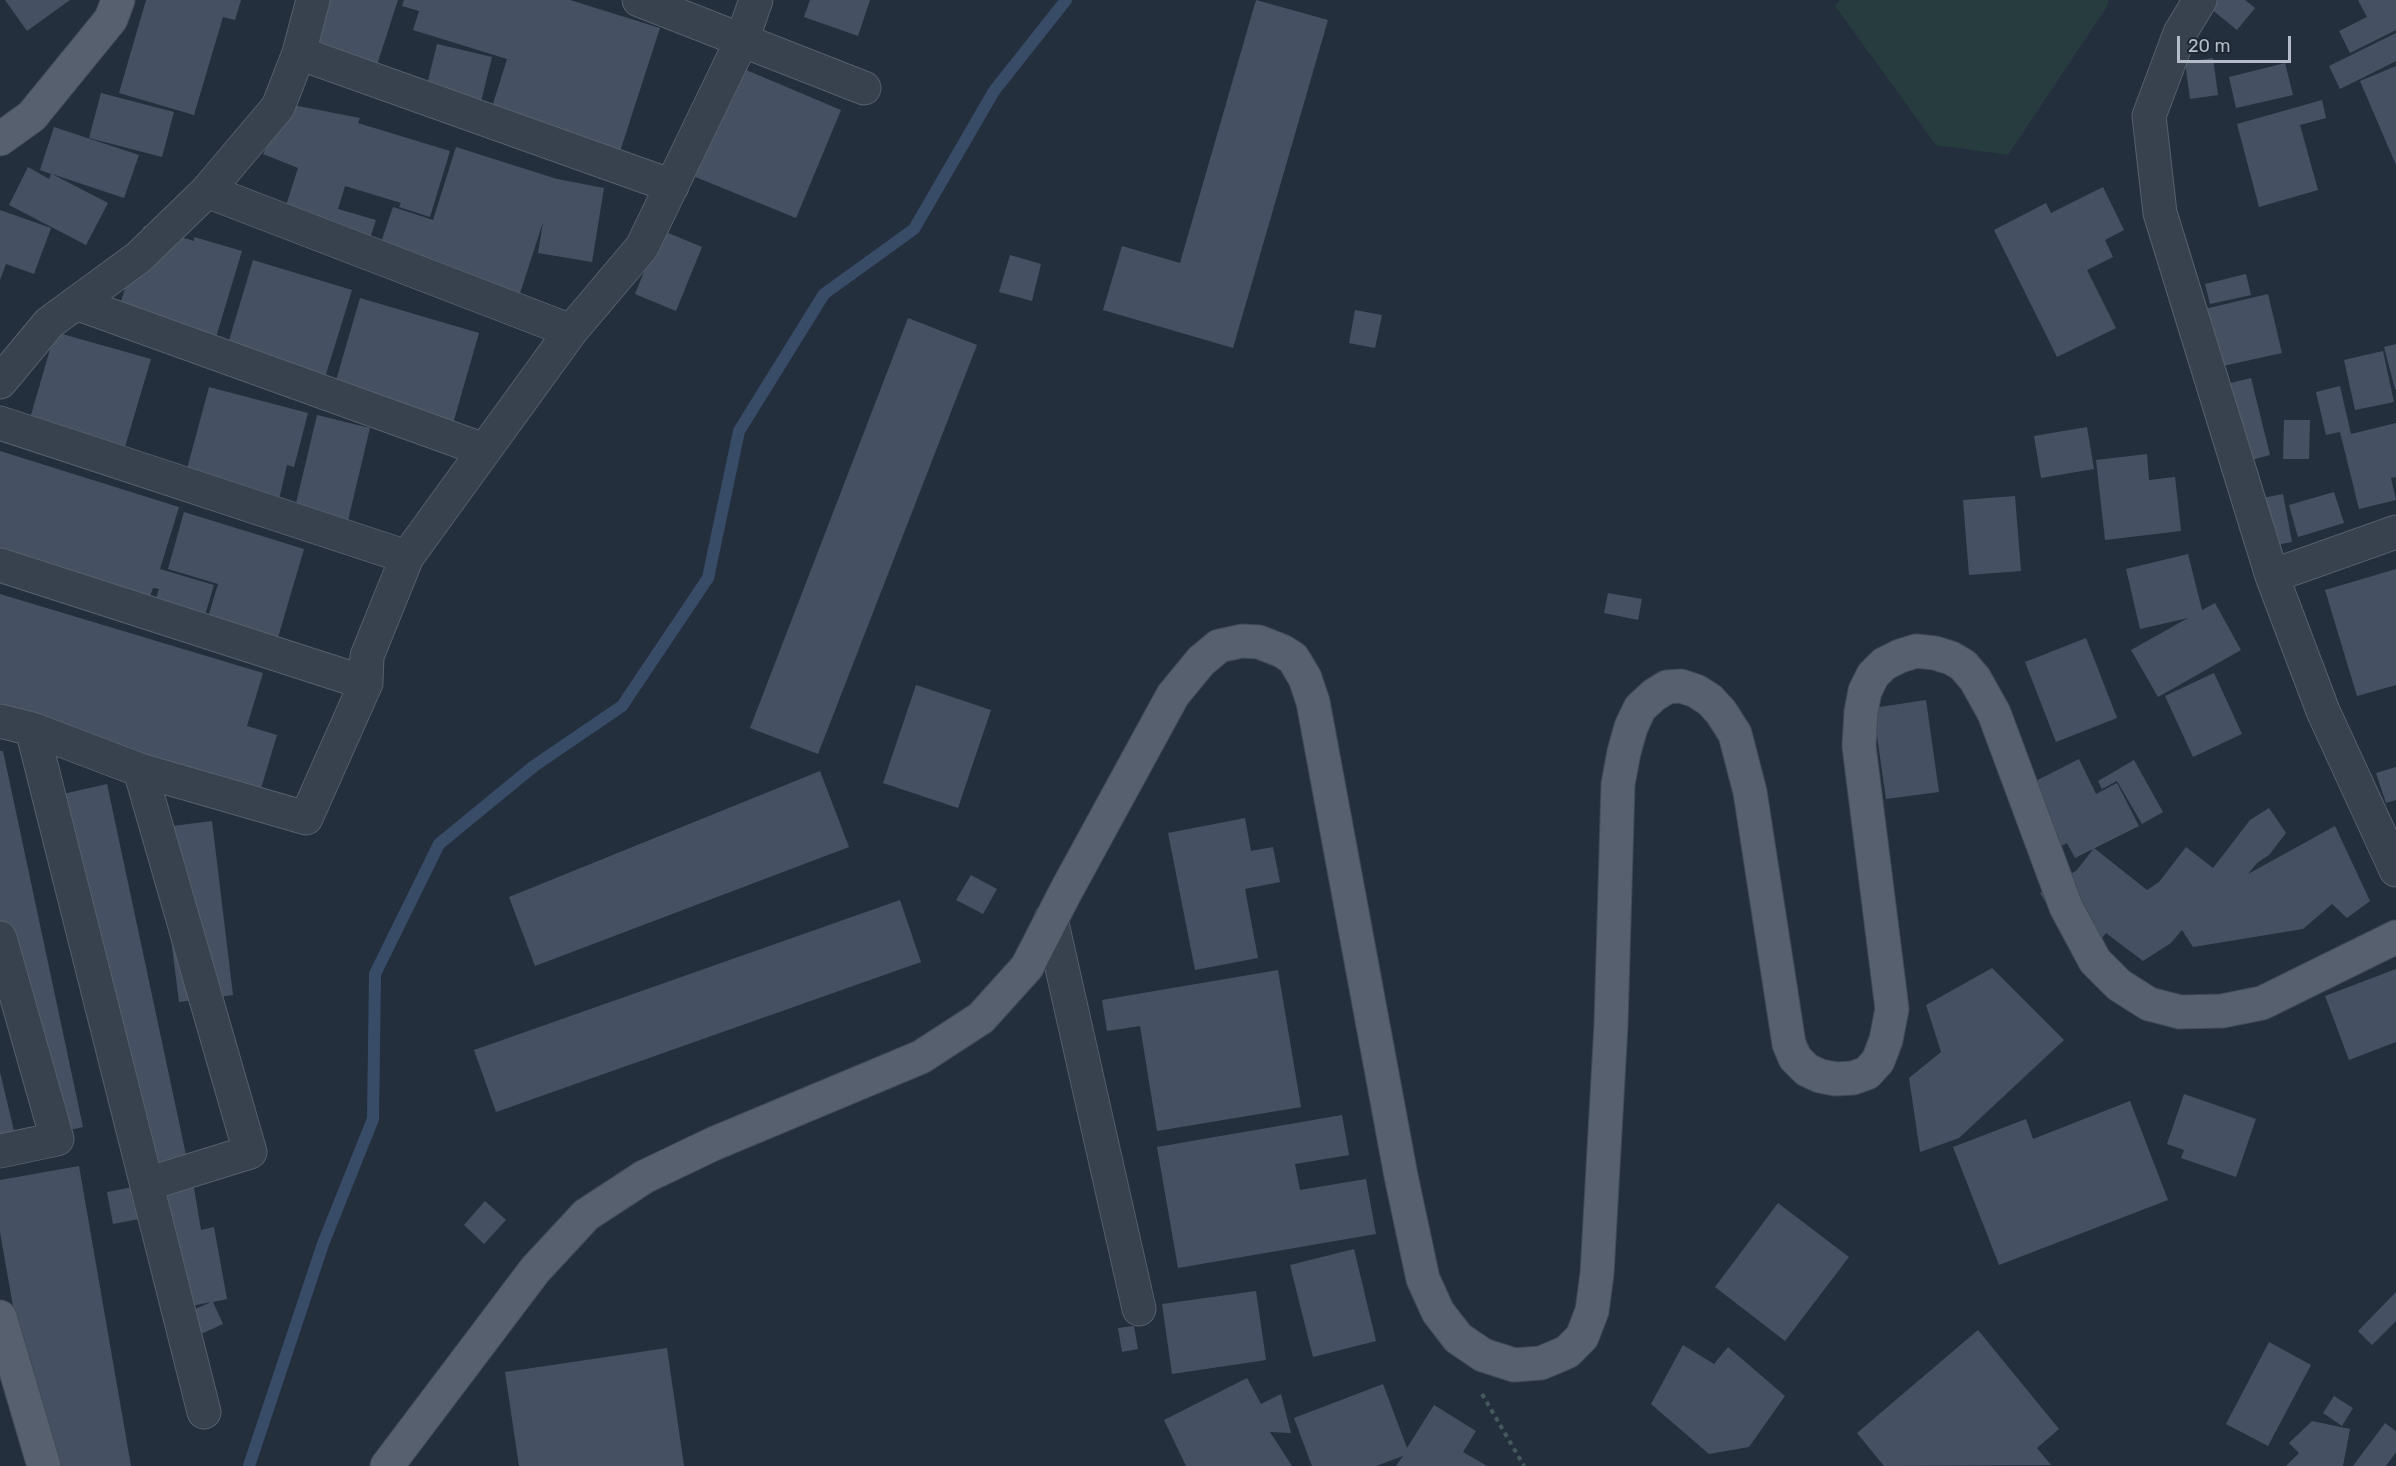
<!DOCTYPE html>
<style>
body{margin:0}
#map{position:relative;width:2396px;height:1466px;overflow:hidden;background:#242f3e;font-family:Rubik,sans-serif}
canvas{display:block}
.scale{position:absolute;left:2177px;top:36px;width:114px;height:27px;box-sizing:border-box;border:3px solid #b4bcc9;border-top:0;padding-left:8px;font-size:18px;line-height:21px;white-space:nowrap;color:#b4bcc9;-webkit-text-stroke:4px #1d2633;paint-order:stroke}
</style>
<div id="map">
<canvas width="2396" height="1466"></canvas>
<div class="scale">20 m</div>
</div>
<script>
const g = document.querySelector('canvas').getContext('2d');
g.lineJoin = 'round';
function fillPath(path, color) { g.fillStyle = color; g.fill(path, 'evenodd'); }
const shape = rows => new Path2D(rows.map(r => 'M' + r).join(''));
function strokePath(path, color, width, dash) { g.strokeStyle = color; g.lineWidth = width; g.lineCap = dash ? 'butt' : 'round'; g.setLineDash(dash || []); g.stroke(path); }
fillPath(shape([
 [1840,0,2108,0,2108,5,2008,155,1936,145,1835,6]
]), '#263c3f');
strokePath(shape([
 [249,1466,323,1244,373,1119,375,974,439,844,534,766,622,706,708,578,739,431,824,294,914,229,994,91,1066,0]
]), '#394c67', 12);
fillPath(shape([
 [5,0,70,0,27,31],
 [146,0,241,0,235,20,223,17,194,115,119,93],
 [322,0,398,0,375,71,306,48],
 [404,0,570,0,660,28,616,164,487,123,507,59,413,30,419,11,402,6],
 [810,0,870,0,858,36,804,17],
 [1256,0,1328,20,1233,348,1103,310,1122,246,1180,263],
 [2200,0,2245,0,2255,8,2237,30],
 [2358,0,2396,0,2396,30,2350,53,2339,31,2367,17],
 [2396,33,2396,61,2340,89,2329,66],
 [437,44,492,57,477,118,422,105],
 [2213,58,2218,95,2190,99,2185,62],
 [2285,63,2293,95,2236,108,2229,77],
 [2396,66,2396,165,2360,81],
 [739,67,841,110,796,218,693,176],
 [101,93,174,112,162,157,89,138],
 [2322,100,2326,118,2300,125,2318,190,2259,207,2237,124],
 [288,104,360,118,358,123,450,151,430,217,399,207,401,203,345,186,338,209,376,220,368,244,283,215,298,168,263,154],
 [54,127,139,155,124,198,52,174,108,203,86,245,9,205,28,167,49,179,51,174,40,170],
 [456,147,557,179,604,188,592,262,538,253,543,222,514,312,374,263,393,207,433,220],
 [2103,187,2124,230,2105,240,2113,257,2087,270,2116,328,2057,357,1994,230,2046,203,2051,213],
 [0,210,51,228,34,274,6,264,0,280],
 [144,226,194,241,194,237,242,251,213,347,116,318],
 [661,230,702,247,676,311,635,294],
 [1010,255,1041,264,1032,301,999,292],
 [253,260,352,290,323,384,225,354],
 [2246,274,2251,295,2210,304,2205,284],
 [2268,294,2282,353,2205,370,2192,312],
 [360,298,479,333,452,427,333,391],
 [1355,310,1382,315,1375,348,1349,343],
 [908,318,977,345,818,754,750,728],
 [55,332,151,359,122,457,27,429],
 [2396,344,2396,389,2395,389,2384,347],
 [2383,351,2394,402,2355,410,2344,360],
 [2251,378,2270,455,2230,466,2210,388],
 [2340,386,2351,434,2396,423,2396,477,2391,478,2396,500,2359,509,2340,432,2326,435,2316,392],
 [209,387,308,413,294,467,287,465,278,504,184,480],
 [317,415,370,428,346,529,293,516],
 [2284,420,2310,420,2309,459,2283,459],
 [2087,427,2094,469,2041,478,2034,436],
 [0,451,179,507,160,569,214,585,200,632,150,617,159,589,153,588,144,614,0,568],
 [2147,454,2149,480,2175,477,2181,531,2105,540,2096,460],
 [2334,492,2344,523,2298,537,2289,505],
 [2283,494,2292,542,2251,550,2241,502],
 [2015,496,2021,571,1969,575,1963,500],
 [184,512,304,549,272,658,202,637,218,584,168,569],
 [2188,554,2202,610,2215,603,2241,650,2158,697,2131,650,2188,618,2140,629,2126,569],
 [2396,569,2396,685,2357,696,2325,590],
 [1608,593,1642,599,1638,620,1604,613],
 [0,594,263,673,247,726,277,735,260,792,0,714],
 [2086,638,2117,718,2056,742,2025,662],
 [2214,673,2242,734,2193,757,2165,696],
 [916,685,991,710,958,808,883,783],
 [1926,700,1939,792,1886,799,1873,708],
 [0,751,3,751,83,1127,38,1137,0,959],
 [2079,759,2096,794,2117,783,2139,826,2075,858,2067,843,2052,851,2020,789],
 [2134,760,2163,812,2142,824,2117,781,2102,789,2098,781],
 [2396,767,2396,800,2386,803,2376,773],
 [820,771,849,847,535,966,509,897],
 [107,784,189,1169,137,1180,54,796],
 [2269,808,2286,833,2269,855,2257,863,2248,874,2335,826,2370,901,2347,918,2332,904,2303,929,2193,947,2182,930,2171,943,2143,961,2106,933,2092,951,2078,960,2060,932,2067,936,2040,893,2077,870,2094,848,2147,890,2159,882,2186,847,2213,868,2250,820],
 [1245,818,1251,851,1273,847,1280,882,1245,889,1258,958,1195,970,1168,833],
 [212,821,233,995,179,1002,157,828],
 [971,875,997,889,983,914,956,900],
 [900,900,921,962,496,1112,474,1050],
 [1992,968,2064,1040,1959,1138,1920,1152,1909,1078,1941,1052,1926,1005],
 [2396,969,2396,1042,2349,1060,2325,996],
 [1278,970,1301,1107,1157,1131,1140,1026,1107,1031,1102,1000],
 [0,1072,14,1131,0,1134],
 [2184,1094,2256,1119,2236,1177,2181,1158,2184,1150,2167,1144],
 [2130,1101,2168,1200,1999,1265,1953,1147,2026,1119,2033,1139],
 [1342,1115,1349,1155,1295,1164,1300,1190,1366,1179,1376,1234,1178,1268,1157,1147],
 [79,1166,131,1466,41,1466,0,1232,0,1180],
 [192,1176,201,1230,214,1227,227,1299,213,1302,223,1324,190,1339,180,1316,211,1302,167,1311,150,1217,113,1224,107,1192],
 [485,1201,506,1220,484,1244,464,1225],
 [1778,1203,1849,1257,1785,1341,1715,1287],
 [1354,1249,1376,1341,1313,1357,1290,1265],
 [1256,1291,1266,1360,1172,1374,1162,1304],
 [2396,1292,2396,1321,2372,1345,2358,1331],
 [1134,1326,1138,1349,1122,1352,1118,1328],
 [1978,1330,2059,1429,2037,1448,2051,1465,1884,1466,1857,1433],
 [2269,1342,2311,1365,2268,1446,2226,1424],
 [1683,1345,1714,1364,1728,1347,1785,1396,1749,1447,1709,1454,1651,1404],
 [667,1348,684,1466,519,1466,505,1372],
 [1247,1378,1261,1404,1281,1394,1291,1433,1270,1432,1292,1466,1186,1466,1164,1420],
 [1383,1384,1407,1448,1434,1405,1476,1431,1463,1452,1487,1466,1396,1466,1403,1456,1376,1466,1312,1466,1294,1418],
 [2334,1396,2353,1408,2342,1426,2323,1413],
 [2312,1421,2350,1429,2343,1466,2286,1466,2299,1453,2289,1443],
 [2385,1423,2396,1431,2396,1452,2386,1466,2353,1466]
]), '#455162');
const minor = shape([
 [639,0,864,88],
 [2200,0,2180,33,2149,116,2160,213,2272,576,2323,711,2396,870],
 [299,53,672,186],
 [207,191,571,331],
 [76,303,484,450],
 [0,382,49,323,139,257,207,191,278,107,299,53,313,0],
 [0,423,407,557],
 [0,565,366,683],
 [2272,576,2396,532],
 [0,721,32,729,140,770,306,818,366,683,367,656,407,557,571,331,642,247,742,40,756,0],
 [32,729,204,1412],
 [140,770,250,1152,147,1184],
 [1051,919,1139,1309],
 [0,938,57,1139,0,1151]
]);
const major = shape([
 [0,139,32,116,111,19,118,0],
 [0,1317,44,1466],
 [387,1466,535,1270,586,1215,644,1177,713,1144,921,1057,981,1018,1027,967,1066,891,1173,695,1201,661,1219,646,1242,641,1259,642,1282,651,1293,658,1305,678,1313,702,1401,1176,1423,1279,1438,1312,1458,1338,1483,1355,1514,1365,1541,1363,1567,1352,1582,1337,1592,1311,1597,1274,1611,1025,1618,784,1624,752,1631,727,1640,708,1654,695,1667,687,1681,686,1696,691,1710,700,1721,712,1735,734,1750,792,1789,1044,1795,1058,1807,1070,1820,1076,1836,1079,1853,1078,1867,1073,1878,1061,1886,1040,1892,1009,1859,746,1861,712,1865,691,1873,675,1884,664,1900,656,1916,651,1935,653,1951,658,1963,665,1975,679,1994,713,2066,907,2095,961,2119,985,2149,1004,2180,1012,2222,1011,2262,1003,2396,937]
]);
strokePath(minor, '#565f6c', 35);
strokePath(major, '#414a57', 35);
strokePath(shape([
 [1482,1394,1524,1466]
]), '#44595c', 4, [4.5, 4.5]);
strokePath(minor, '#38414e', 33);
strokePath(major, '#56606e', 33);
</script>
